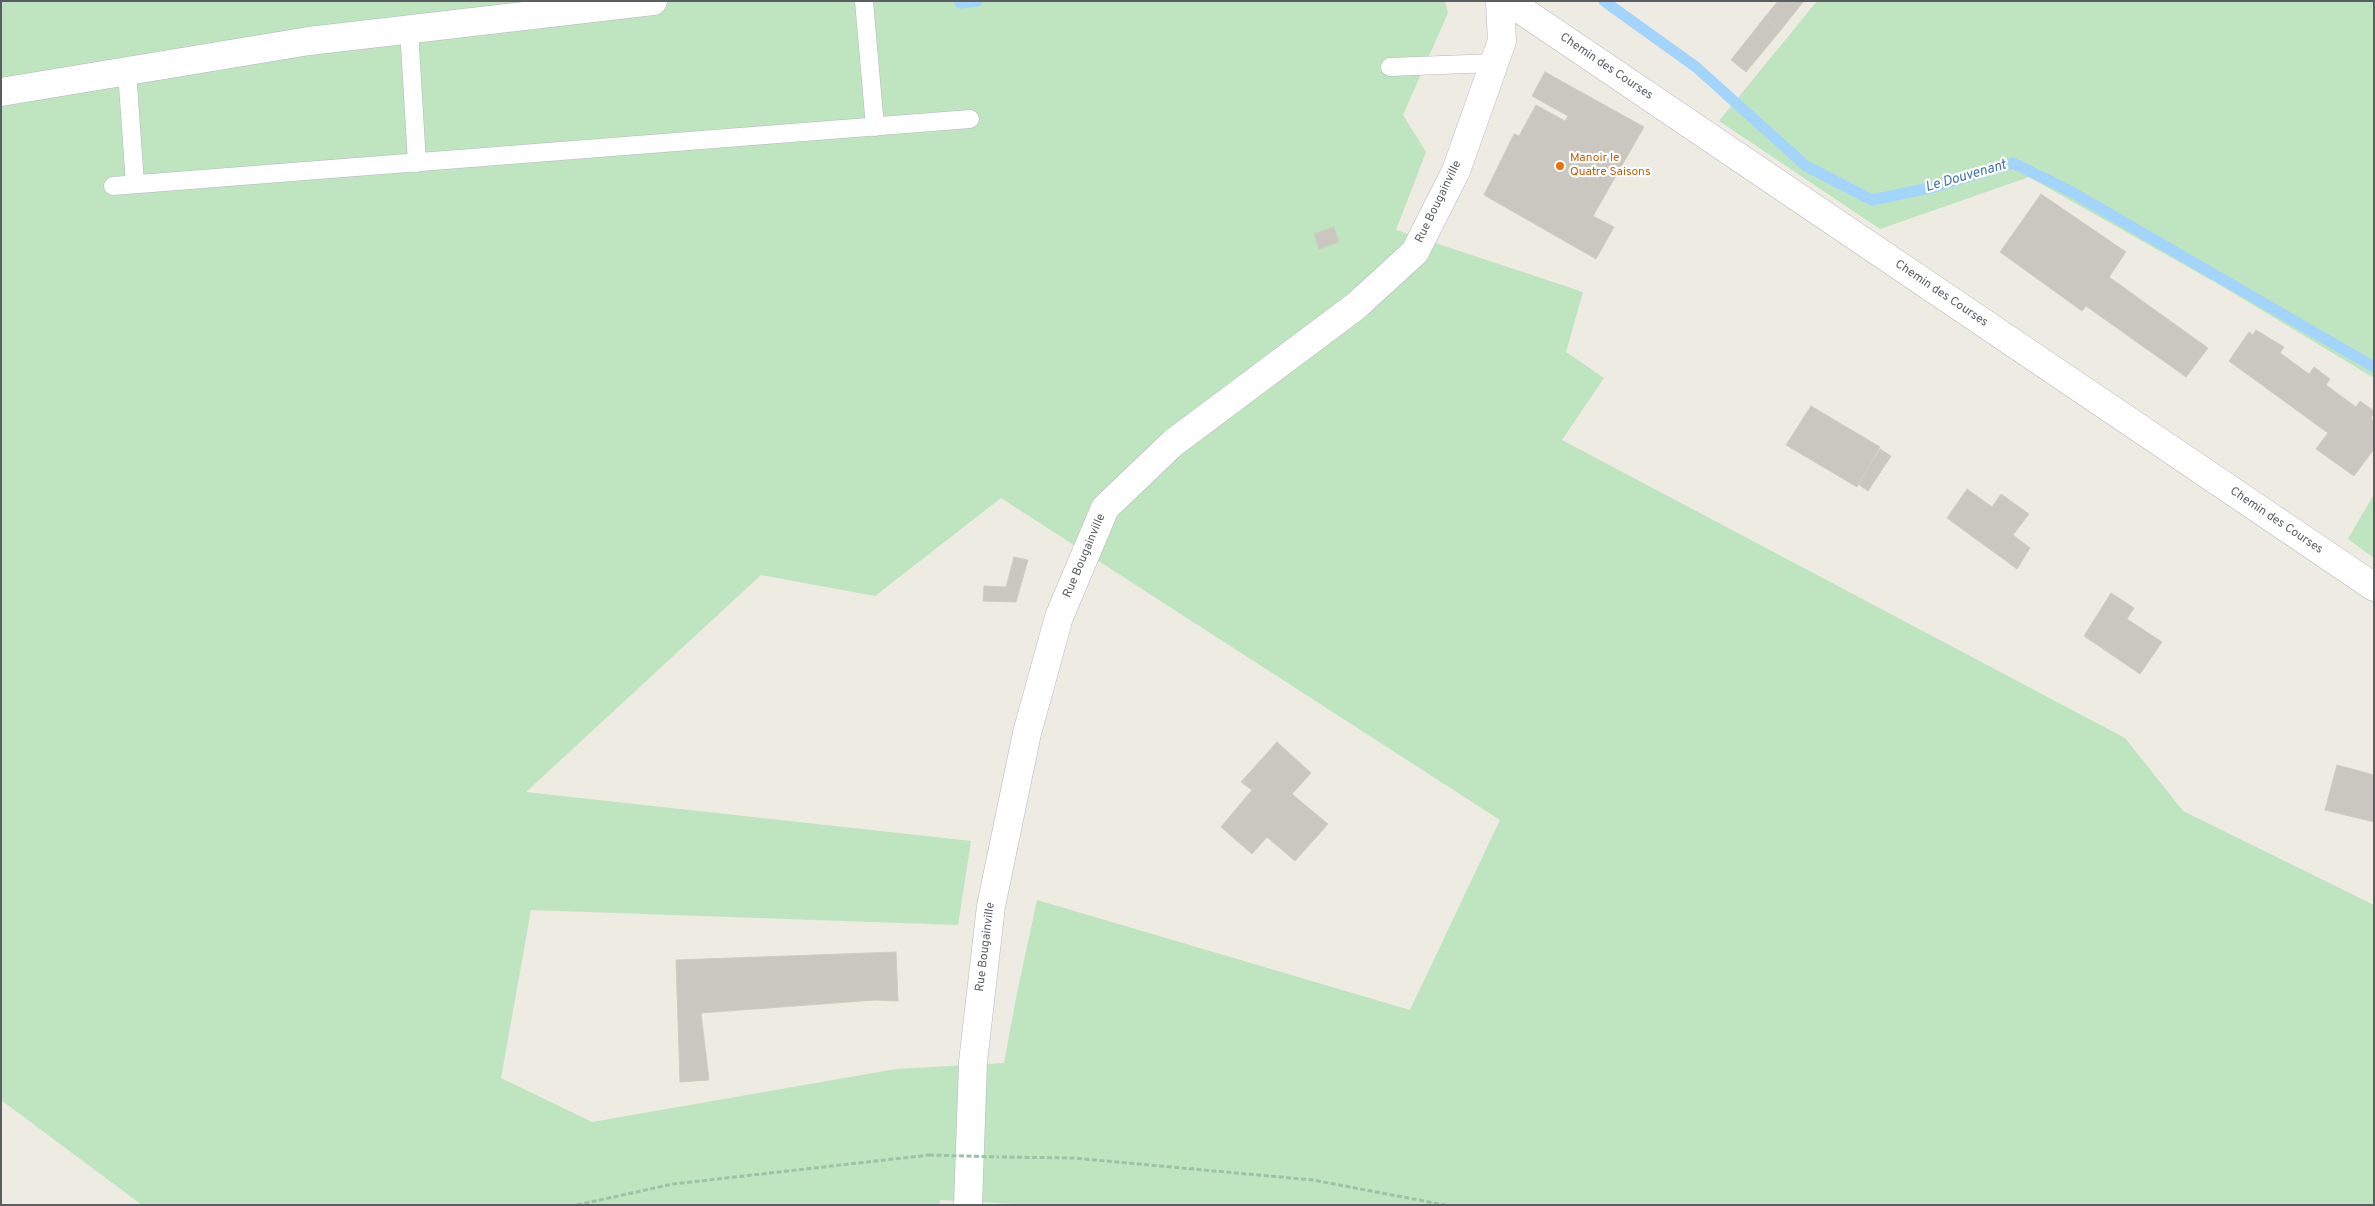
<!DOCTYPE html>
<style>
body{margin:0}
#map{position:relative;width:2375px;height:1206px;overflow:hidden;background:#edebe2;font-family:Overpass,sans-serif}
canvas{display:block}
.frame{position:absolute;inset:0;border:2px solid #5a5e62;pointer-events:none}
</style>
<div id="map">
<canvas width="2375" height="1206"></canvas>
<div class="frame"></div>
</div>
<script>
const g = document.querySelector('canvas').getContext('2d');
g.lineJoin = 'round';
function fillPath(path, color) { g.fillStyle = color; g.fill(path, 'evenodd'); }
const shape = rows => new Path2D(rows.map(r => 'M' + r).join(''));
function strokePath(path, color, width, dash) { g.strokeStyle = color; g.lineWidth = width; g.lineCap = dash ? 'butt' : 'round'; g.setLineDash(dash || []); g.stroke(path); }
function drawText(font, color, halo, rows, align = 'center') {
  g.font = font + ' Overpass,sans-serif'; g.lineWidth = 4.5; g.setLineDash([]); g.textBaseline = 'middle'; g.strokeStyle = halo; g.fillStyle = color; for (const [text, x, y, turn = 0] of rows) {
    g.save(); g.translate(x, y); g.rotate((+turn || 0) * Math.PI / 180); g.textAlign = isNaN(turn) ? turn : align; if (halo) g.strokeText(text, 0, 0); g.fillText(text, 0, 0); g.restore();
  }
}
fillPath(shape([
 [1,1,1445,1,1448,13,1403,115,1426,152,1396,230,1583,292,1566,352,1604,378,1562,440,2125,738,2183,811,2374,905,2374,1205,1034,1205,940,1200,939,1205,142,1205,1,1100],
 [1001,498,1500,820,1410,1010,1037,900,1017,993,1004,1063,896,1069,592,1122,501,1078,531,910,958,925,971,841,526,792,761,575,875,596],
 [1817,1,2374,1,2374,378,2225,288,2029,177,1880,229,1719,121],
 [2374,494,2374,558,2348,539]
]), '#bfe4c0');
strokePath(shape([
 [1604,1,1696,67,1806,166,1872,200,1934,187,2013,163,2070,191,2374,367],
 [960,3,977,1]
]), '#a3d4fb', 11);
const building = shape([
 [1778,1,1804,1,1780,31,1765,17,1778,1],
 [1765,17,1780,31,1746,72,1731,60,1765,17],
 [1545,72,1644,127,1593,216,1614,227,1596,259,1484,195,1514,134,1519,136,1536,105,1565,121,1568,116,1532,96,1545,72],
 [2041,194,2126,252,2109,277,2208,348,2186,377,2086,306,2082,311,2000,252,2041,194],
 [1334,227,1339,242,1319,249,1314,234,1334,227],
 [2256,330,2284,347,2280,353,2309,374,2314,367,2330,379,2326,385,2356,407,2360,401,2374,411,2371,419,2374,421,2374,449,2354,476,2316,449,2328,433,2229,361,2249,332,2253,335,2256,330],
 [1811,406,1880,447,1857,487,1786,445,1811,406],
 [1880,449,1891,456,1868,491,1858,484,1880,449],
 [1967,489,1992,507,2001,494,2029,514,2013,535,2030,548,2017,569,1947,518,1967,489],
 [1014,557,1028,560,1016,602,983,601,984,586,1006,587,1014,557],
 [2111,593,2134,608,2127,619,2162,642,2140,674,2084,636,2111,593],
 [1277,742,1311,773,1292,794,1328,824,1295,861,1267,837,1252,854,1221,827,1252,790,1241,782,1277,742],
 [2337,765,2374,775,2374,822,2325,810,2337,765],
 [896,952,898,1001,875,1000,701,1013,709,1080,680,1082,676,960,896,952]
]);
fillPath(building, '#cac7c1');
strokePath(building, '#d1ccc1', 1);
const lane = shape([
 [864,1,875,127],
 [409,29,417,163],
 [1390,67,1494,63],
 [127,71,135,184],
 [113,186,970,119]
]);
const street = shape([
 [1508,1,2374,587],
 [1,92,309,41,653,1]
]);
const secondary = shape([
 [968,1205,973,1062,991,906,1027,733,1059,617,1105,508,1173,443,1356,306,1415,252,1456,171,1502,41,1500,1]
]);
strokePath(lane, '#b5b8bc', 19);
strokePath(street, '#b5b8bc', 29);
strokePath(secondary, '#b6b9be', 29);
strokePath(shape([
 [1002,1157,1073,1158,1313,1180,1445,1205],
 [577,1205,673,1184,929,1155]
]), '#99c4a6', 3, [5, 2.5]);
strokePath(lane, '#fff', 18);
strokePath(street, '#fff', 28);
strokePath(secondary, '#fff', 28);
strokePath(shape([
 [929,1155,999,1157]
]), '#99c4a6', 3, [5, 2.5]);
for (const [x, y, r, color] of [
 [1560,166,5,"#e8710a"]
]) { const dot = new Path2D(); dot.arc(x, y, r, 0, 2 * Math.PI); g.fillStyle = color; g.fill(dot); strokePath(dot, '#fff', 2); }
drawText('12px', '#5a5e62', '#fff', [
 ["Chemin des Courses",1606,67,34],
 ["Rue Bougainville",1439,202,-64],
 ["Chemin des Courses",1941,294,34],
 ["Chemin des Courses",2276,521,34],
 ["Rue Bougainville",1085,556,-67],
 ["Rue Bougainville",986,947,-83]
]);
drawText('12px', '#c56008', '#fff', [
 ["Manoir le",1570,159],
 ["Quatre Saisons",1570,173]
], 'left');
drawText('italic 14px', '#4274ad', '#fff', [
 ["Le Douvenant",1966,177,-16]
]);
</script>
